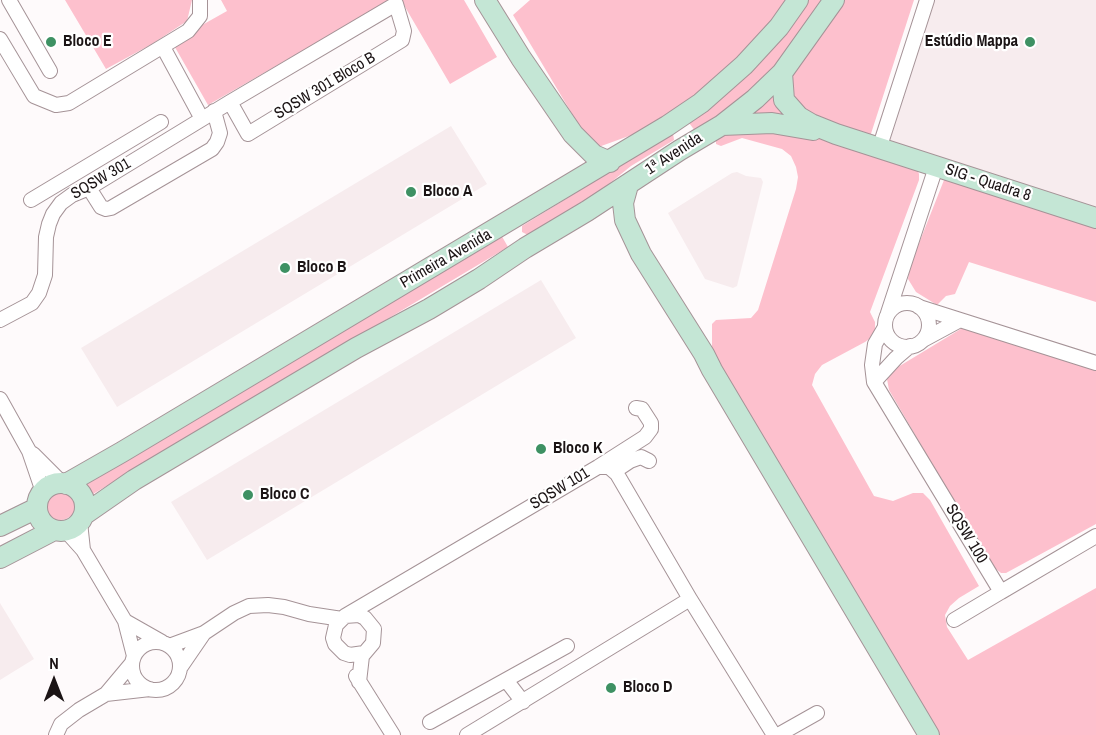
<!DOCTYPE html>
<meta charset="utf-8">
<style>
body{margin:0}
#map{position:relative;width:1096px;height:735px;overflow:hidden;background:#fefafb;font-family:"Archivo Narrow",sans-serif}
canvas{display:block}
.north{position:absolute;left:24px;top:651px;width:60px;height:60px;-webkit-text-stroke:4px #fff;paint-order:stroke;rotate:0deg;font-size:16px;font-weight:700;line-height:24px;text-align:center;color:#1b1415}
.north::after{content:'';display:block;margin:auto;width:21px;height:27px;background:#1b1415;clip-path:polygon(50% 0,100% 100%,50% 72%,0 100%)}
</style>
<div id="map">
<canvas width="1096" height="735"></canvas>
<div class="north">N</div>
</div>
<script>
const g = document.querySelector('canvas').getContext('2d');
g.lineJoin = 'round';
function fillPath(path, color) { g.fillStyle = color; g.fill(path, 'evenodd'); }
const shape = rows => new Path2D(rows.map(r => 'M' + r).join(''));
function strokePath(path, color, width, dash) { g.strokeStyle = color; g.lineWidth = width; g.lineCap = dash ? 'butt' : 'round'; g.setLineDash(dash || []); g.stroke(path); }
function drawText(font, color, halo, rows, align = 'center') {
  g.font = font + ' "Archivo Narrow",sans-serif'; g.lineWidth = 4.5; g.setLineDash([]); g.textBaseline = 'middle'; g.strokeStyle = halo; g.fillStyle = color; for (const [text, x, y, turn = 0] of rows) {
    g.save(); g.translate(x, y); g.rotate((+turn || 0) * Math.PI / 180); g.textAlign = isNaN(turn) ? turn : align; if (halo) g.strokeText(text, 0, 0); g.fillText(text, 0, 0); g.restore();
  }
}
fillPath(shape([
 [919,0,1096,0,1096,212,872,143],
 [451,126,487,184,117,407,81,348],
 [737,172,746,176,761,178,763,182,737,286,733,288,705,279,668,213,732,173],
 [541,280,576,338,207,560,171,502],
 [0,603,34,659,0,680]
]), '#f7ecee');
fillPath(shape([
 [65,0,192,0,187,21,152,44,106,69],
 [221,0,391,0,208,105,172,42,227,11],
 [401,0,464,0,497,57,450,84],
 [530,0,914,0,868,143,798,123,695,131,684,116,593,149,513,15],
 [794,128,916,166,919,174,919,180,870,312,875,322,875,335,865,342,822,365,815,374,812,385,874,496,893,501,913,493,923,493,930,500,979,586,959,598,950,606,945,615,947,627,968,660,1096,588,1096,735,936,735,712,357,712,324,716,320,751,318,758,310,796,189,798,177,796,167,791,156,782,149,742,138,721,146,716,144,716,138,725,130],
 [673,133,674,140,631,166,599,192,528,235,522,232,522,226],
 [946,175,1096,224,1096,302,969,262,955,294,946,296,937,305,916,292,908,279,910,266],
 [500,233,508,247,389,318,88,497,80,483],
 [964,327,1096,367,1096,524,1006,573,1001,573,991,565,889,390,887,379,893,370],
 '44 504a16 16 0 1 1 32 0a16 16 0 1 1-32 0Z'
]), '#fdc0cd');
const street = shape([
 [9,0,50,71],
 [0,39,34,96,56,105,69,103,188,31,200,16,200,0],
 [163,47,202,119],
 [879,149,927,0],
 [89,188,101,207,106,209,111,208,212,149,217,142,220,133,214,111],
 [31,200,161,122],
 '885 325a22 22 0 1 1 44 0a22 22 0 1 1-44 0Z',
 [919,307,1096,363],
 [888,313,936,167],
 [0,320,32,303,39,293,45,275,46,237,49,224,53,214,61,203,72,195,89,188,230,102,396,4,404,31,402,40,248,134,230,102],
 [885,327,875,344,872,365,874,382,1001,592,1096,536],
 [923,340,960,320],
 [874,382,896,358,910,346],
 [0,399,29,451,43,492],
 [33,454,62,483],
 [615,471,630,461,641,457,649,461],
 [80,522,83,550],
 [66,531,83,550,125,621,134,656],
 [690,599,774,735],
 [345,616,598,467,645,437,651,429,651,423,642,409,636,408],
 [954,620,1001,592],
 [125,621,162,642],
 '132 666a24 24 0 1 1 48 0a24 24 0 1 1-48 0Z',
 [169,646,204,633,234,613,249,606,268,605,284,607,309,614,342,619],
 [180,668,204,633],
 [356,676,393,735],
 [506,680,523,702],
 [359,682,362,656,373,643,374,629,365,618,359,615,345,616,336,625,333,638,335,644,344,653,350,655,364,653],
 [106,694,150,689],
 [430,722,567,646],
 [56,735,61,724,79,710,106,694,132,663],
 [467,735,690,599,617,474,609,467,598,467],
 [778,735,817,713]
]);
const secondary = shape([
 [485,0,521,58,573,134,594,155,610,162],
 [782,73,784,100,799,117,811,124,836,134,1096,218],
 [722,125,772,123,813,130],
 [628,185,623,203,625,220,641,254,704,354,712,370,929,735],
 '37 507a24 24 0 1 1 48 0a24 24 0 1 1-48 0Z',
 [66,484,122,452,667,126,701,103,744,65,779,27,798,0],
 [85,514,134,480,356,348,429,309,479,279,525,248,587,211,680,150,722,125,755,99,782,73,834,0],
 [0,526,37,508],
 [0,558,54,530]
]);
strokePath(street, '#a59397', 16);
strokePath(secondary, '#a59397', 22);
strokePath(street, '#fff', 14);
strokePath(secondary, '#c4e6d5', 20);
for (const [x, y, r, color] of [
 [51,42,6,"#3e9163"],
 [1030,42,6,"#3e9163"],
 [411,192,6,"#3e9163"],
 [285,268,6,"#3e9163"],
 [541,449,6,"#3e9163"],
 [248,495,6,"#3e9163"],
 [611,688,6,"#3e9163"]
]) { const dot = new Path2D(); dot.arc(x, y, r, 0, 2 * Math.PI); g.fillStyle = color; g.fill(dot); strokePath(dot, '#fff', 2); }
drawText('bold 16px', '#1b1415', '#fff', [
 ["Bloco E",63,42],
 ["Estúdio Mappa",1018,42,"right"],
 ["Bloco A",423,192],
 ["Bloco B",297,268],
 ["Bloco K",553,449],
 ["Bloco C",260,495],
 ["Bloco D",623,688]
], 'left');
drawText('16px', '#1b1415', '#fff', [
 ["SQSW 301 Bloco B",325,86,-31],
 ["1ª Avenida",674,154,-33],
 ["SQSW 301",101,179,-30],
 ["SIG - Quadra 8",988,183,18],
 ["Primeira Avenida",446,259,-30],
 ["SQSW 101",560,489,-31],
 ["SQSW 100",966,534,59]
]);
</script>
